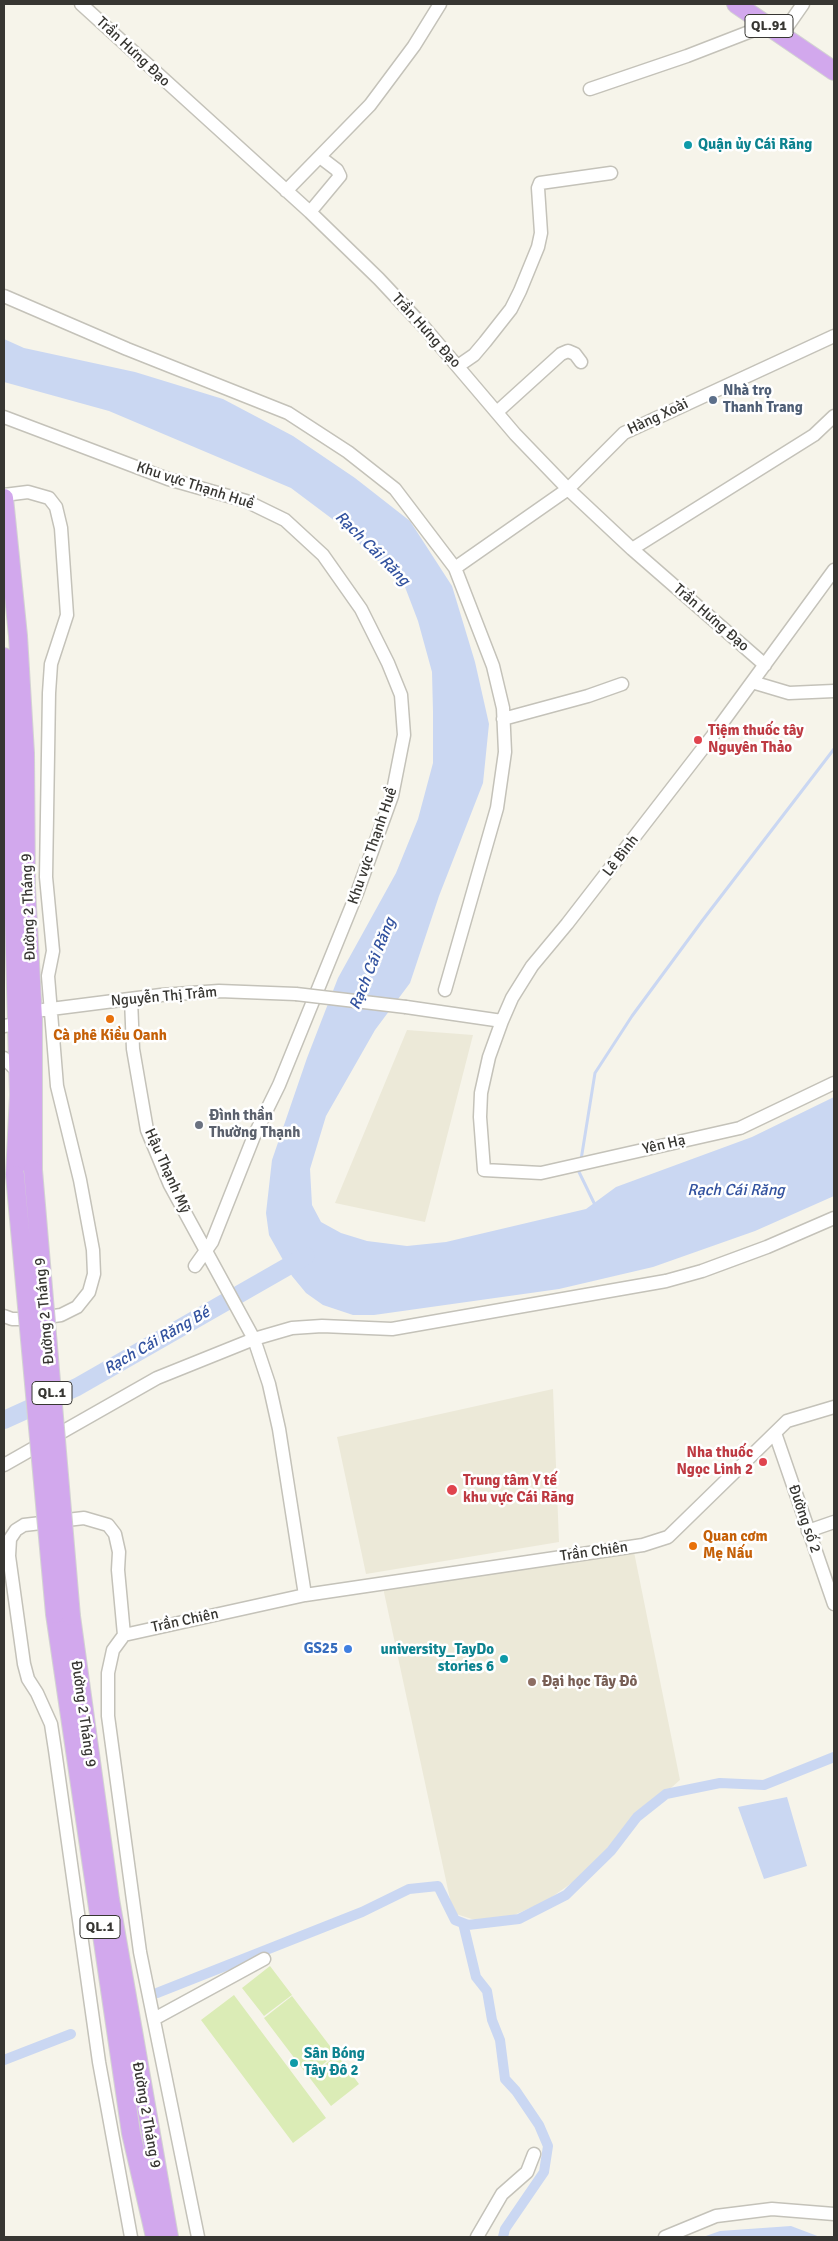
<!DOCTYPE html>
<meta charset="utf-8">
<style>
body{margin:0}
#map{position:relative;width:838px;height:2241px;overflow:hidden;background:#f6f4ea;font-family:Signika,sans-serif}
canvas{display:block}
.frame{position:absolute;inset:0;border:5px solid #373632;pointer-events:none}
</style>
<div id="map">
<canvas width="838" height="2241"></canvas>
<div class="frame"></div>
</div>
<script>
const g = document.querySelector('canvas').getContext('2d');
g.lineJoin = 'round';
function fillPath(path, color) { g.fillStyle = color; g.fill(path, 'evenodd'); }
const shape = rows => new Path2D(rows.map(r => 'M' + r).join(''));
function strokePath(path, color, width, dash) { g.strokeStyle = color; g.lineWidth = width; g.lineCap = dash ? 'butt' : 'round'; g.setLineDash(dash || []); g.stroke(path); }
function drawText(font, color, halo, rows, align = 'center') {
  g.font = font + ' Signika,sans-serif'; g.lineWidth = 5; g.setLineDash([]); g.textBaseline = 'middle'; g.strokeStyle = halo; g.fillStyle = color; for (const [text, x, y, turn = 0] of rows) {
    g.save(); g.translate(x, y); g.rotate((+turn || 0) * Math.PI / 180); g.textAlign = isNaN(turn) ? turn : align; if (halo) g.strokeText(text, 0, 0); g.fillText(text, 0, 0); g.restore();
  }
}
fillPath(shape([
 [407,1030,473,1035,425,1222,335,1203],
 [553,1389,559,1542,366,1574,337,1437],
 [633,1547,680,1780,625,1828,586,1873,546,1901,512,1916,475,1920,453,1913,382,1583]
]), '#ece9d8');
fillPath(shape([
 [270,1966,292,1995,264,2016,242,1988],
 [234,1995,326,2118,293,2143,201,2020],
 [292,1996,336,2054,308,2076,264,2018],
 [337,2055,359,2084,331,2106,309,2077]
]), '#dbecb6');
fillPath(shape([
 [4,339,24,348,135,372,223,399,293,436,355,478,410,521,452,586,475,662,489,724,483,783,439,896,410,983,375,1030,326,1116,310,1169,312,1205,321,1222,341,1233,367,1241,407,1246,446,1242,586,1209,616,1187,752,1137,834,1097,834,1196,755,1231,653,1267,559,1289,374,1315,353,1315,323,1305,306,1293,292,1276,269,1235,266,1213,272,1160,307,1058,338,978,396,873,418,819,433,763,433,712,432,672,418,621,405,587,339,524,291,488,109,411,4,382],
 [787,1797,807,1866,764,1879,738,1807],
 [791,2226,820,2237,703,2237,720,2231]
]), '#cad7f2');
strokePath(shape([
 [581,1160,595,1073,632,1016,702,921,834,749],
 [580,1167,579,1172,596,1207]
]), '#cad7f2', 3);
strokePath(shape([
 [463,1923,476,1977,487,1991,492,2020,500,2040,505,2079,516,2091,539,2125,548,2146,544,2172,505,2229,503,2237],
 [157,1993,362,1912,409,1889,438,1886,455,1920,468,1925,519,1919,566,1895,611,1851,637,1817,666,1794,720,1783,764,1785,834,1757],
 [4,2060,71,2034]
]), '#cad7f2', 10);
strokePath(shape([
 [4,1420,77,1387,306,1256]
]), '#cad7f2', 18);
const minor = shape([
 [81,4,310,212,379,279,424,327,515,434,568,489,632,549,765,665],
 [787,27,803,4],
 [590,89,687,56,767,25],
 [286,191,370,105,414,46,440,4],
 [310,212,340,176,337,170,320,157],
 [4,296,127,349,288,413,348,452,395,489,455,568,493,666,503,708,505,752,497,808,445,990],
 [458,366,474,355,485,342,511,309,520,291,538,247,541,233,538,188,540,183,611,173],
 [497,412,561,354,568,351,575,354,581,362],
 [4,417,168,479,246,501,285,520,323,555,361,609,388,663,401,695,404,735,392,796,357,893,279,1085,254,1136,212,1242,195,1266],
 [4,495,28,492,49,498,56,507,61,528,67,615,51,664,49,693,46,877,53,951,48,976,57,1086,80,1180,93,1250,94,1274,89,1292,77,1307,61,1315,33,1319,12,1319,4,1316],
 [632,549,814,435,834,416],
 [455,568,568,489,624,433,834,336],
 [834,570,714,734,567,924,532,966,512,998,502,1021,489,1057,481,1093,480,1117,484,1170,541,1173,740,1128,834,1083],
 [752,682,789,693,834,691],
 [503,719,588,696,622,684],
 [131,999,133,1049,147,1130,170,1185,254,1339,269,1384,279,1429,305,1595,643,1545,668,1537,787,1421,834,1407],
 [406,1007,502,1021],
 [43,1010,161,995,219,991,296,994],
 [4,1026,17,1024],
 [4,1058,18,1072],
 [775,1433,834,1604],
 [4,1465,157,1378,254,1339,292,1328,322,1326,392,1329,666,1281,702,1271,767,1247,834,1218],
 [808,1531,834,1522],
 [124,1635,305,1595],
 [154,2019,264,1959],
 [131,2237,99,2062,55,1750,51,1724,37,1693,28,1679,24,1664,9,1556,10,1539,16,1530,24,1525,84,1518,108,1525,115,1534,119,1552,118,1570,124,1635,113,1650,108,1673,108,1716,140,1952,198,2237],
 [477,2237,502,2194,527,2172,534,2154],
 [665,2237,716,2216,772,2209,834,2214]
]);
const highway = shape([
 [736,4,834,71],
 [4,498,18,636,25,753,26,887,33,1019,33,1170],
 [4,657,9,738,19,1095,15,1175],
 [55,1614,131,2133,155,2237],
 [71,1616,110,1899,169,2237]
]);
strokePath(minor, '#c4c2b9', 15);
strokePath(highway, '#d3d3d2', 20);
strokePath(minor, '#fff', 12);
strokePath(highway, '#d2a8ed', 18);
const minorBridge = shape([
 [296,994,406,1007]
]);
const highwayBridge = shape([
 [33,1170,71,1616],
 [15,1175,55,1614]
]);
strokePath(minorBridge, '#c4c2b9', 15, []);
strokePath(highwayBridge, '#d3d3d2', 20, []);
strokePath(minorBridge, '#fff', 12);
strokePath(highwayBridge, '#d2a8ed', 18);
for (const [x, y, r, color] of [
 [688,145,5,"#0f9aa8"],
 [713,400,5,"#5c6f8a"],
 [698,740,5,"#e0444e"],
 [110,1019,5,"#e8710a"],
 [199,1125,5,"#6b7280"],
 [763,1462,5,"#e0444e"],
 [452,1490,6,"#e0444e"],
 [693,1546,5,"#e8710a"],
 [348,1649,5,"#3f7fe0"],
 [504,1659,5,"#0f9aa8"],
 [532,1682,5,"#8d6e63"],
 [294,2063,5,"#0f9aa8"]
]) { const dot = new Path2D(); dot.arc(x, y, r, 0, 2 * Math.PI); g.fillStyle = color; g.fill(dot); strokePath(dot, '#fff', 2); }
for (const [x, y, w] of [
 [769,26,48],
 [52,1393,40],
 [100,1927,40]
]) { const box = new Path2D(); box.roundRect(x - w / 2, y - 11.5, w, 23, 4); g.fillStyle = '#fff'; g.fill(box); strokePath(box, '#373632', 1); }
drawText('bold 14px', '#373632', null, [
 ["QL.91",769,26],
 ["QL.1",52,1393],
 ["QL.1",100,1927]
]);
drawText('15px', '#373632', '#fff', [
 ["Trần Hưng Đạo",133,52,43],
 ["Trần Hưng Đạo",426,331,48],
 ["Hàng Xoài",658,417,-25],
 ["Khu vực Thạnh Huề",195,486,18],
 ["Trần Hưng Đạo",711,618,41],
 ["Khu vực Thạnh Huề",373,846,-71],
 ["Lê Bình",621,856,-52],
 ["Đường 2 Tháng 9",29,907,-92],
 ["Nguyễn Thị Trâm",164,997,-5],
 ["Yên Hạ",664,1145,-13],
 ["Hậu Thạnh Mỹ",167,1171,66],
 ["Đường 2 Tháng 9",45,1311,-95],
 ["Đường số 2",804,1519,71],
 ["Trần Chiên",594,1552,-8],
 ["Trần Chiên",185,1621,-12],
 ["Đường 2 Tháng 9",83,1714,82],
 ["Đường 2 Tháng 9",146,2115,80]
]);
drawText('bold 15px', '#0d838f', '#fff', [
 ["Quận ủy Cái Răng",698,145],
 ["university_TayDo",494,1650,"right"],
 ["stories 6",494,1667,"right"],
 ["Sân Bóng",304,2054],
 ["Tây Đô 2",304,2071]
], 'left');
drawText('bold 15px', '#4e5e75', '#fff', [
 ["Nhà trọ",723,391],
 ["Thanh Trang",723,408]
], 'left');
drawText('bold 15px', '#be3a42', '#fff', [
 ["Tiệm thuốc tây",708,731],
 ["Nguyên Thảo",708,748],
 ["Nha thuốc",753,1453,"right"],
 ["Ngọc Linh 2",753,1470,"right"],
 ["Trung tâm Y tế",463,1481],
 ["khu vực Cái Răng",463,1498]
], 'left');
drawText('bold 15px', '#c56008', '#fff', [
 ["Cà phê Kiều Oanh",110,1036],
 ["Quan cơm",703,1537,"left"],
 ["Mẹ Nấu",703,1554,"left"]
]);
drawText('bold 15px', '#5b616d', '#fff', [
 ["Đình thần",209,1116],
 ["Thường Thạnh",209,1133]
], 'left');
drawText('bold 15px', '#366cbe', '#fff', [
 ["GS25",338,1649]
], 'right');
drawText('bold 15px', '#785e54', '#fff', [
 ["Đại học Tây Đô",542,1682]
], 'left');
drawText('italic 16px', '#32529f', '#fff', [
 ["Rạch Cái Răng",372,549,45],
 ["Rạch Cái Răng",373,964,-68],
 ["Rạch Cái Răng",736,1191],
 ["Rạch Cái Răng Bé",157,1341,-30]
]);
</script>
